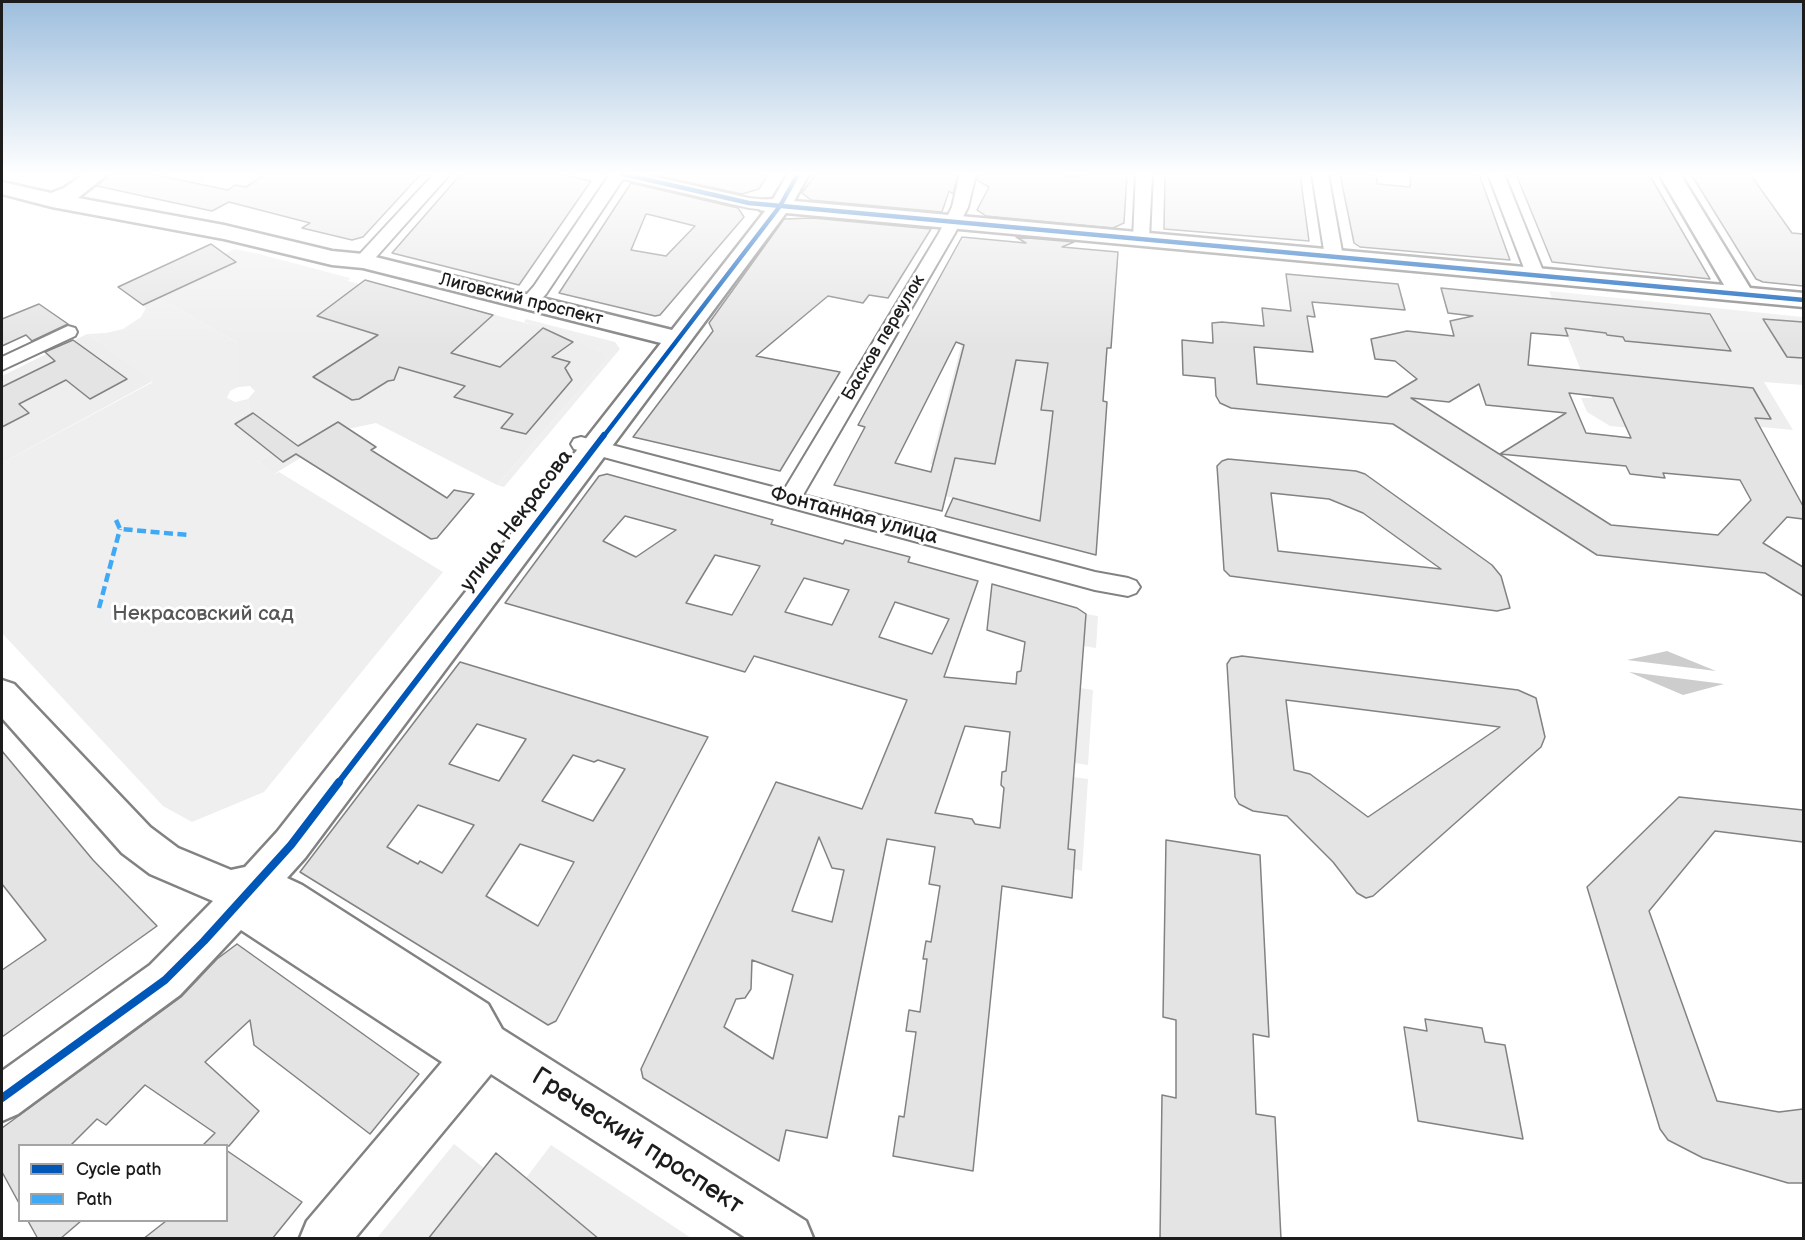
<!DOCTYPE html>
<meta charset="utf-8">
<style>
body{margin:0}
#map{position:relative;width:1805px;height:1240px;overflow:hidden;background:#fff;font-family:"Balsamiq Sans",sans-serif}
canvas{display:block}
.frame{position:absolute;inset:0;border:3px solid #1c1c1c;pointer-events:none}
.legend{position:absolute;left:18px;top:1144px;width:210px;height:78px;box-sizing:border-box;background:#fff;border:2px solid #a4a4a4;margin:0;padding:8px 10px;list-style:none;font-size:18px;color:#1c1c1c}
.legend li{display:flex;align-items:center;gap:12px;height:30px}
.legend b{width:30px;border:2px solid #a4a4a4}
</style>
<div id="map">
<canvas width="1805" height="1240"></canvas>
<div class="frame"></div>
<ul class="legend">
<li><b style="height:8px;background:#0057b8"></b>Cycle path</li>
<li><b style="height:8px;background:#3fa9f5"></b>Path</li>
</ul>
</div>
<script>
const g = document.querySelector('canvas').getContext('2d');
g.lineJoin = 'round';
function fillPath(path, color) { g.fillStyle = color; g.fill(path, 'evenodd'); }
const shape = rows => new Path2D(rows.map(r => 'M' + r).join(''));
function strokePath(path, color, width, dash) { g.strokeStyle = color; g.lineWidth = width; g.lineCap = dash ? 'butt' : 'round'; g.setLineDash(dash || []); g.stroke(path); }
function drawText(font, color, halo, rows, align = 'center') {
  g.font = font + ' "Balsamiq Sans",sans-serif'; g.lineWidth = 6; g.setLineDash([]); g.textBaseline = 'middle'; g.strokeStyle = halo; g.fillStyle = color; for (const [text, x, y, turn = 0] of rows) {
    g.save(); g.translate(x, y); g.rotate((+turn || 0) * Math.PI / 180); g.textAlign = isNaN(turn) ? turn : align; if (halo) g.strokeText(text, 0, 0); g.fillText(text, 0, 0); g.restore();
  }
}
fillPath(shape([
 [211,244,225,254,235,249,259,254,350,278,348,281,359,284,365,280,540,327,603,352,607,359,497,485,376,423,348,429,274,474,258,462,272,453,232,421,250,411,248,399,255,391,250,386,238,387,238,343,162,300,146,308,118,287],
 [1058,246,1118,252,1111,348,1107,348,1103,401,1107,402,1096,555,945,516,953,498,942,495,934,465,930,464,965,331],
 [1549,291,1803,317,1803,385,1764,382,1793,430,1728,424,1735,438,1610,426,1587,412,1581,398,1592,398],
 [87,334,153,381,2,463,2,376]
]), '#eee');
fillPath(shape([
 [162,300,238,343,238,387,230,391,227,398,235,402,248,399,250,411,232,421,272,453,258,462,274,474,279,472,443,572,264,792,192,822,163,806,2,633,2,463,153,382,87,334,106,333,123,329,141,317,146,308],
 [526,319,615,342,620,349,504,487,497,485,607,359,603,352,524,322],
 [1086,614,1098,616,1096,648,1083,646],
 [1080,688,1093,690,1088,765,1075,763],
 [1073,777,1088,779,1082,871,1074,869,1075,850,1068,849],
 [454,1144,484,1168,428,1238,377,1238],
 [551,1145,691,1238,599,1238,526,1178]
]), '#efefef');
fillPath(shape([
 [1667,651,1716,671,1627,660],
 [1629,672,1724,684,1683,695]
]), '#cdcdcd');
const building = shape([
 [110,174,151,174,228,190,235,185,246,187,266,174,421,174,363,237,352,240,302,228,310,223,229,202,212,211,97,186,110,174],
 [461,174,558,174,591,181,519,285,392,253,461,174],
 [650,174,768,174,759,189,742,194,650,174],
 [816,174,958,174,953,194,949,191,942,212,811,200,802,193,816,174],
 [978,174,1067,174,1066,177,1092,174,1127,174,1124,223,1113,228,986,216,977,210,989,187,977,180,978,174],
 [1165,174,1300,174,1309,241,1164,229,1165,174],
 [1340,174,1375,174,1378,184,1410,187,1411,174,1479,174,1510,260,1360,247,1354,243,1340,174],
 [1516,174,1649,174,1710,279,1552,262,1516,174],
 [1691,174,1750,174,1792,233,1803,234,1803,286,1763,282,1756,279,1691,174],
 [631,183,738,208,744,217,660,315,655,316,559,293,631,183],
 [646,214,651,215,695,226,666,256,631,250,646,214],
 [813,218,931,229,888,298,869,295,863,303,828,296,756,356,840,372,780,471,633,437,713,331,709,323,784,219,813,218],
 [962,237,1026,243,1016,237,1074,242,1062,247,1118,252,1111,348,1107,348,1103,401,1107,402,1096,555,945,516,953,498,1040,521,1053,411,1041,410,1048,363,1016,360,995,464,955,458,942,511,834,485,865,427,858,425,962,237],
 [956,342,964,345,931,472,895,463,956,342],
 [211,244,236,262,143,305,118,287,211,244],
 [1286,274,1398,284,1405,310,1312,302,1315,317,1307,316,1313,352,1254,347,1257,384,1387,397,1417,379,1395,361,1375,359,1371,339,1407,331,1454,336,1450,321,1473,316,1448,313,1441,288,1710,314,1731,351,1625,341,1623,337,1607,335,1606,333,1565,328,1568,336,1531,333,1528,365,1753,388,1771,419,1755,418,1803,506,1803,519,1787,517,1763,543,1803,567,1803,596,1765,573,1597,555,1393,424,1231,408,1220,403,1216,396,1215,378,1183,375,1182,340,1213,343,1212,323,1222,322,1264,326,1262,308,1291,311,1286,274],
 [1479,384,1486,405,1566,413,1500,454,1626,466,1630,474,1665,478,1663,473,1740,480,1751,500,1718,535,1611,525,1411,398,1449,402,1479,384],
 [1569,393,1613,398,1631,438,1586,433,1569,393],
 [365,280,493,315,451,353,500,367,543,328,573,342,552,357,570,362,565,368,572,380,526,434,501,428,513,414,454,397,465,386,399,367,394,380,388,381,359,399,352,400,313,377,378,335,317,316,365,280],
 [39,304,68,324,32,341,26,335,2,346,2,319,39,304],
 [1763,319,1803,322,1803,358,1787,357,1763,319],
 [73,340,127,379,90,399,66,380,19,404,29,413,2,427,2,387,55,361,45,352,73,340],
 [253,413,298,446,338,422,376,447,371,450,447,498,454,490,474,494,437,538,431,539,296,454,283,462,235,424,253,413],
 [1228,459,1356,471,1365,474,1492,565,1501,576,1510,608,1497,611,1230,576,1224,570,1217,466,1222,461,1228,459],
 [1271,493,1329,499,1363,513,1441,569,1278,551,1271,493],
 [607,474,773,520,771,524,843,544,845,540,910,557,908,562,978,581,944,677,1016,684,1017,672,1021,671,1025,642,987,630,992,584,1077,608,1086,614,1068,849,1075,850,1072,898,1002,886,973,1171,893,1156,899,1116,904,1117,916,1032,906,1031,909,1010,920,1012,927,959,923,959,926,941,931,942,940,886,929,884,935,847,887,839,827,1138,786,1130,779,1161,643,1078,641,1069,776,782,862,809,907,700,754,656,745,672,505,603,599,476,607,474],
 [625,516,676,530,636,557,603,541,625,516],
 [715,555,760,566,732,615,686,603,715,555],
 [804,578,849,590,832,625,785,612,804,578],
 [895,602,949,619,932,654,879,637,895,602],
 [965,726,1010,732,1006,771,1002,772,1001,785,1004,788,1000,828,975,824,972,819,935,813,965,726],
 [819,837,832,868,844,870,832,922,792,911,819,837],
 [752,960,793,975,773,1059,724,1027,736,999,745,998,751,989,752,960],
 [1242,656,1518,690,1536,698,1545,737,1541,747,1373,896,1366,898,1357,893,1333,862,1287,816,1253,811,1239,804,1235,797,1227,664,1231,658,1242,656],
 [1286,700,1358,709,1500,727,1368,817,1310,774,1294,770,1286,700],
 [460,662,708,737,556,1021,548,1025,300,872,460,662],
 [477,724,526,739,499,781,449,764,477,724],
 [573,755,594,762,598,760,625,769,593,821,542,801,573,755],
 [418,805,474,825,442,873,420,861,418,864,387,847,418,805],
 [520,844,574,862,538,926,486,896,520,844],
 [2,751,93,860,157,926,2,1037,2,970,46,940,2,884,2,751],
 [1679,797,1803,810,1803,842,1715,831,1649,911,1717,1101,1779,1112,1803,1109,1803,1183,1788,1183,1703,1158,1668,1140,1660,1129,1587,887,1679,797],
 [1166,840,1260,855,1269,1037,1253,1034,1256,1114,1275,1117,1281,1239,1160,1239,1162,1095,1176,1098,1176,1020,1163,1017,1166,840],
 [237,944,419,1074,370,1134,254,1045,250,1020,205,1062,259,1111,229,1146,202,1146,215,1133,145,1085,106,1125,97,1119,70,1146,20,1146,20,1205,2,1172,2,1128,181,997,217,959,237,944],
 [1425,1019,1482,1028,1485,1042,1505,1045,1523,1139,1418,1121,1404,1027,1427,1031,1425,1019],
 [226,1150,302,1202,272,1239,143,1239,166,1221,226,1221,226,1150],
 [496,1153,526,1178,599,1239,428,1239,496,1153],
 [28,1221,81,1221,60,1239,38,1239,28,1221]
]);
fillPath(building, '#e4e4e4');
strokePath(building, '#828282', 1.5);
const street = shape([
 [434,174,450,174,369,265,357,265,354,261,357,257,434,174],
 [610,174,642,174,749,198,768,200,776,205,768,210,749,208,623,179,546,294,534,307,522,307,519,303,534,286,610,174],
 [960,174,976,174,968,207,955,233,803,495,1095,572,1128,578,1136,581,1140,587,1136,593,1128,596,1095,590,574,449,571,444,574,439,581,437,784,490,939,233,952,207,960,174],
 [1136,174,1152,174,1149,239,1141,244,1133,239,1136,174],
 [1312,174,1328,174,1343,257,1340,261,1334,262,1328,261,1325,257,1312,174],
 [1488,174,1504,174,1545,276,1542,280,1530,280,1527,276,1488,174],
 [68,326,75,328,77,332,75,336,2,370,2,357,68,326]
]);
const secondary = shape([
 [84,174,108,174,78,198,224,225,332,251,363,254,672,330,765,211,760,210,757,205,760,200,773,199,788,174,809,174,794,201,1724,285,1659,174,1680,174,1750,288,1804,293,1804,307,786,213,305,858,287,878,302,885,488,1004,502,1029,806,1221,813,1238,746,1238,491,1074,355,1238,300,1238,307,1221,442,1062,241,930,180,995,18,1114,2,1121,2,1071,150,965,213,901,150,874,122,853,2,718,2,680,14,684,150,827,178,848,231,870,245,867,277,832,661,343,363,268,332,265,224,239,52,207,2,194,2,182,51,193,64,188,84,174]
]);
strokePath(street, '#828282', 4);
strokePath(secondary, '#828282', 5);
fillPath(street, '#fff');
fillPath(secondary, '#fff');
strokePath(shape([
 [116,520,120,529,188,535],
 [99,608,120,529]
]), '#3fa9f5', 4.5, [9, 4.5]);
strokePath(shape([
 [623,174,749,203,1804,300],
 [603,437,780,206,798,174]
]), '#0057b8', 4.5);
strokePath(shape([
 [338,783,604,435]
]), '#0057b8', 6);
strokePath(shape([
 [2,1098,165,980,204,941,291,845,339,782]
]), '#0057b8', 8);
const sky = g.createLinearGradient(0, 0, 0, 347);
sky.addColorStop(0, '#9dbedd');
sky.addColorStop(0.5, '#fff');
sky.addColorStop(1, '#ffffff00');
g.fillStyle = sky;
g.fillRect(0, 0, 1805, 347);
drawText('18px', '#1c1c1c', '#fff', [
 ["Лиговский проспект",521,300,14],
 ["Басков переулок",884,338,-59]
]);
drawText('21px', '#1c1c1c', '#fff', [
 ["Фонтанная улица",854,516,15],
 ["улица Некрасова",517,521,-53]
]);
drawText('21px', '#575757', '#fff', [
 ["Некрасовский сад",203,615]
]);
drawText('26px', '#1c1c1c', '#fff', [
 ["Греческий проспект",637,1142,33]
]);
</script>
